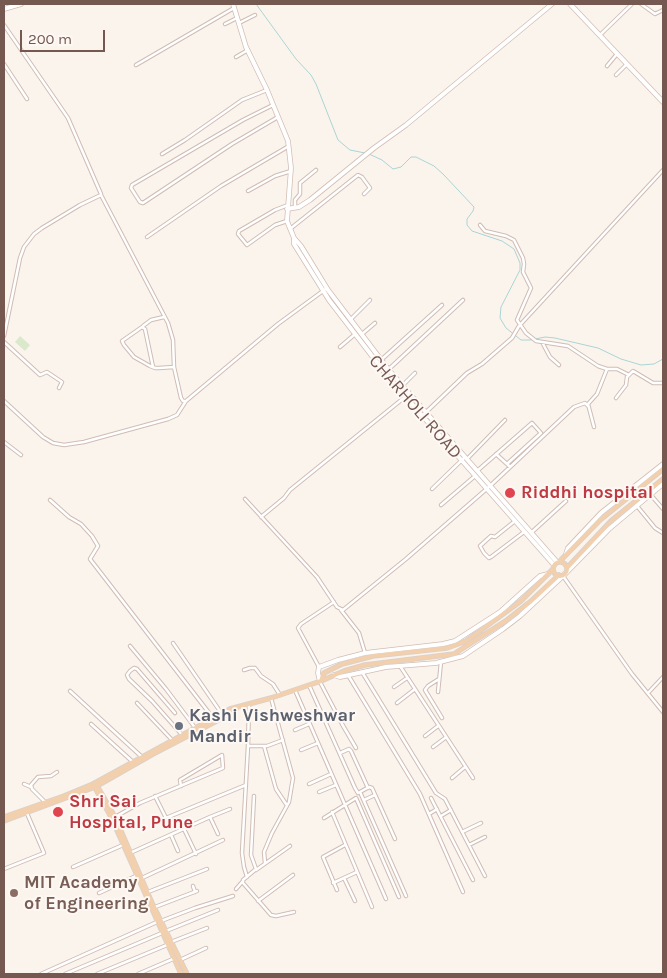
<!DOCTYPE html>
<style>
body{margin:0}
#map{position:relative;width:667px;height:978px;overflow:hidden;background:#fbf4ed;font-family:Karla,sans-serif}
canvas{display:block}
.frame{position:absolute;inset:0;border:5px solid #755951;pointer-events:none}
.scale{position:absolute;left:20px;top:30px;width:85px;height:22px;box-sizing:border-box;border:2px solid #755951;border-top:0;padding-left:6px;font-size:15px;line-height:18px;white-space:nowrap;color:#755951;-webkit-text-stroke:4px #fef8f4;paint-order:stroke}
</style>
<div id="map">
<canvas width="667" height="978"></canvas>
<div class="frame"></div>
<div class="scale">200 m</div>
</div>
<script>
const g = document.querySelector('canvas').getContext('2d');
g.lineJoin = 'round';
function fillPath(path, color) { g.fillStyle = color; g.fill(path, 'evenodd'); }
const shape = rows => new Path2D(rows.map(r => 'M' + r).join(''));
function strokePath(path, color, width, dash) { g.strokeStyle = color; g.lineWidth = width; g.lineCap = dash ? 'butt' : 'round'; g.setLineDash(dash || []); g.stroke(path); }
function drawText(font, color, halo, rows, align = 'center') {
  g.font = font + ' Karla,sans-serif'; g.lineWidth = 4; g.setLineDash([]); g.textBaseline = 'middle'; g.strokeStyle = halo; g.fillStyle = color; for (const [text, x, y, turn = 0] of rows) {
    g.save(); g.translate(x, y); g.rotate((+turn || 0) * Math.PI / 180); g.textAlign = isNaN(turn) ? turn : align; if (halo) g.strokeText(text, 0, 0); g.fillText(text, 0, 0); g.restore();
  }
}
fillPath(shape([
 [20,336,30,345,25,351,15,342]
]), '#dbe8cc');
strokePath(shape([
 [256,4,296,59,311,75,316,84,338,140,350,150,365,153],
 [369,154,382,160,393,169,401,167,411,157,416,157,434,166,443,174,474,207,473,211,467,219,467,225,472,231,502,241,514,249,520,263,520,270,501,307,500,318,506,328,521,340,530,340,545,337,555,338,598,348,621,359,641,365,654,364,663,359]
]), '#aad4d4', 1);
const street = shape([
 [641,4,655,14,663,10],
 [239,23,255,15],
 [225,24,237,18],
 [4,25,68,118,101,194],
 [600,35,632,4],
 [236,57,248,50],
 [4,64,27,99],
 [136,65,234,8],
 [607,66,617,54],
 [616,75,627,64],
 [273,105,243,120,132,185,131,188,140,202,143,203,232,144,278,117],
 [162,154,185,140,242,100,267,90],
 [248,191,275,176,291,171],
 [295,208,295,200,300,194,300,183,316,170],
 [287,221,275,225,247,245,238,234,239,231,275,210,288,205],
 [480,225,485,231,506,236,514,240,523,258,524,264,523,272,531,288,517,320,526,333,536,341,568,346,598,366,607,369,617,369,629,375],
 [290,229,358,175,362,177,370,188,364,194],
 [147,237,221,186,289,146],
 [350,320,370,300],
 [143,326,151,320,164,317],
 [362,334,375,323],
 [4,336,20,258,24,247,34,234,42,228,80,205,101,195,168,323,173,340,174,367],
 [4,342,40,375,47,372,62,382,59,388],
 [542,342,550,357,559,365],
 [340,347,354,335],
 [381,360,442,305],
 [153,367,145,329,142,327,122,341,124,345,134,357,150,366,155,368,159,368,174,367,181,398,183,401,186,401,278,324,327,288],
 [389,369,463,300],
 [402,386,415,373],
 [616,398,626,385,627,377,633,371,653,383,663,383],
 [4,401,43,437,53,443,64,445,84,442,168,419,177,415,186,401],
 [422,416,467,373,482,364,512,338,519,326,663,170],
 [594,427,588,404,597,394,607,369],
 [4,442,21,455],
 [496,454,507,464],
 [467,459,505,420],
 [477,471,532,423,541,433,508,463,508,465,510,467],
 [432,489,465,457],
 [650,494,663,509],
 [245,499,317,577,337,607,343,610,406,559,490,486,574,407,585,403,588,406],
 [50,500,69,517,81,524,92,536,98,546,90,559,213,718],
 [441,505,475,476],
 [637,506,655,528,663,533],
 [261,517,284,498,290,490,405,397],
 [515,521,495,537,491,536,480,546,484,553,489,558,491,557,524,532],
 [532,532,566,501],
 [563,576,632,674,663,712],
 [341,610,359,633,365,653],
 [173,643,224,717],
 [130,646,166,689,196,729],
 [400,666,473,778],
 [319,667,298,628,301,624,334,602],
 [244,670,250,668,255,668,261,676,273,684,280,695],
 [362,672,436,793,445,799,485,876],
 [348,675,420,794,463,892],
 [439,679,428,686,425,690,442,718],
 [320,682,342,724,356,748],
 [309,685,355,788,358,793,360,792,406,896],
 [394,687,407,678],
 [295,690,386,899],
 [70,691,143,758],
 [438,692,441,662],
 [648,693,663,677],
 [137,703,173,741],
 [397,703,415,689],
 [175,713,137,669,134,668,130,671,127,675,129,679,152,701,183,736],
 [91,724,134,763],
 [295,730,309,724],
 [425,736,438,726],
 [248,746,267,746,283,740],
 [264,746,276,789,286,804],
 [433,747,445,738],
 [301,750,318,743],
 [340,753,349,749,351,751,368,788],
 [452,778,465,767],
 [24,784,31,787],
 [309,784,331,774],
 [319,792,336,785],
 [360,792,369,787,372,788,395,839],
 [155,796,166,818,246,785],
 [254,796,251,855,256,869,243,880,243,883,271,915,276,916,294,912],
 [431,798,473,880],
 [364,800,375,795],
 [45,802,32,789,31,785,38,777,51,776,57,772],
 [332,812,372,907],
 [429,814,437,809],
 [441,816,451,810],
 [115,817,140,803,223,768,222,755,180,780,181,786],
 [210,817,230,809],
 [324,818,356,798,399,897],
 [184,829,196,854],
 [462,832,481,823],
 [171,835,178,851],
 [469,845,485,837],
 [130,853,210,817,218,834],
 [265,863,264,852,272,833,289,802,293,778,271,698],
 [73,867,123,845],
 [4,869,44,853,26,811],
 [256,870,290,846],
 [247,877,244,867,242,853,248,746,249,705],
 [142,878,223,840],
 [344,878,355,901],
 [333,883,357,872],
 [193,886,195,892],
 [236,889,243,881],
 [337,890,323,857,345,845],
 [148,892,207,869],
 [99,893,136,876],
 [258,901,293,875],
 [155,907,197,891],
 [161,921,195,908,233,896],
 [166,931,218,910],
 [171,942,207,928],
 [180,960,206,948],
 [41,974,157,922],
 [65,974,162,933],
 [97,974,167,945],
 [138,974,173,959]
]);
const secondary = shape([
 [233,4,246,47,267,90,288,141,291,168,287,221,294,238,294,244,329,300,389,378,554,565],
 [570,4,663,102],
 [4,9,21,4],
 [287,209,299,207,310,200,374,148,406,125,552,4],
 [294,238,301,246,328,290,388,369,557,562],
 [566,554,568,548,601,513,663,464],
 [334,675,340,677,386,667,436,663,463,656,503,629,520,616,563,576,609,529,663,484],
 [320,682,318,673,319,667,338,660,365,653,443,644,455,641,500,612,540,576,548,574]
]);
const primary = shape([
 [560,561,600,520,663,469],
 '553 569a7 7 0 1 1 14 0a7 7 0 1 1-14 0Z',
 [567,568,611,521,663,479],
 [321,681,324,673,342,664,373,656,447,648,466,641,521,601,553,569],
 [96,784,115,817,152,903,187,974],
 [94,786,111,817,181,974],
 [4,817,64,796,93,784,230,709,271,698,321,681,344,671,365,665,454,654,507,620,530,602,559,575],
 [4,821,95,787,153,754,230,714,236,709]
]);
strokePath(street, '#cfbdb5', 4.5);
strokePath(secondary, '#d2bdb3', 5.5);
strokePath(primary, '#d8d1ce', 5.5);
strokePath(street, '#fff', 2.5);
strokePath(secondary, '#fff', 4);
strokePath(primary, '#f2cfad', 4);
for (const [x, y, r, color] of [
 [510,493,6,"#e0444e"],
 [179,726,5,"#6b7280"],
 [58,812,6,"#e0444e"],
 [14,893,5,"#8d6e63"]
]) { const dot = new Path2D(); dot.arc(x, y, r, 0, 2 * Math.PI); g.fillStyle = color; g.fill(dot); strokePath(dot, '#fef8f4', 2); }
drawText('18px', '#755951', '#fef8f4', [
 ["CHARHOLI ROAD",415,407,49]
]);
drawText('bold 18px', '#be3a42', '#fef8f4', [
 ["Riddhi hospital",521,493],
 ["Shri Sai",69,802],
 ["Hospital, Pune",69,823]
], 'left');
drawText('bold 18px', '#5b616d', '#fef8f4', [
 ["Kashi Vishweshwar",189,716],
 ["Mandir",189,737]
], 'left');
drawText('bold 18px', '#785e54', '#fef8f4', [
 ["MIT Academy",24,883],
 ["of Engineering",24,904]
], 'left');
</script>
